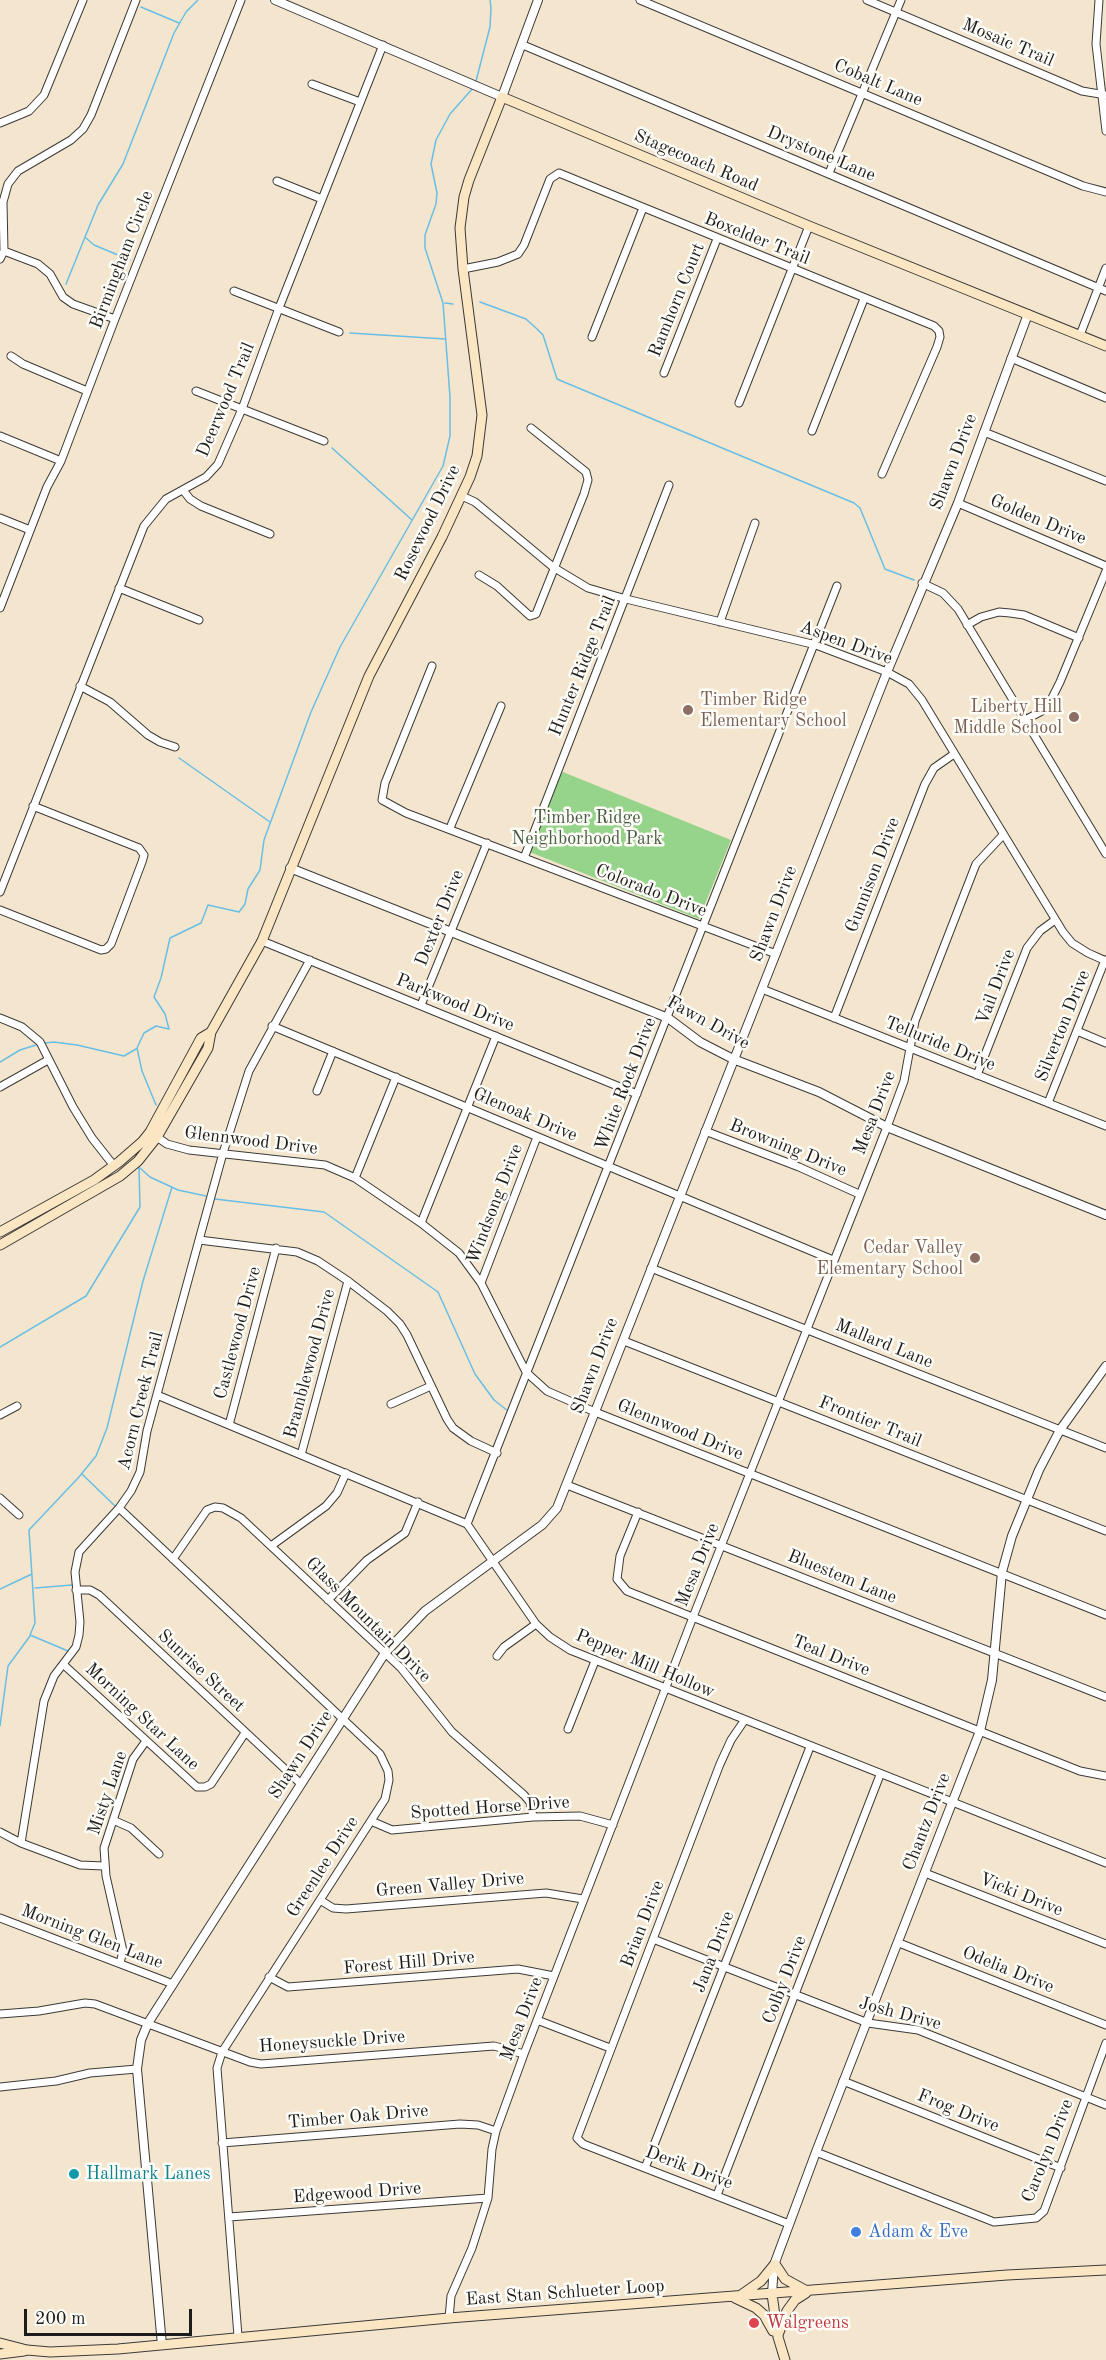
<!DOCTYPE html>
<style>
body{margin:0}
#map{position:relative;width:1106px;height:2360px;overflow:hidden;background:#f4e6ce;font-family:"Old Standard TT",serif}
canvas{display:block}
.scale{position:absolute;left:24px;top:2309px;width:168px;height:27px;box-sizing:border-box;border:3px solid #1c1c1c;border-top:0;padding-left:8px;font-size:18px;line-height:21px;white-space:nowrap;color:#1c1c1c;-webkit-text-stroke:4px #fdfcf7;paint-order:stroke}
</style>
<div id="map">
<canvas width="1106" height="2360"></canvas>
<div class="scale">200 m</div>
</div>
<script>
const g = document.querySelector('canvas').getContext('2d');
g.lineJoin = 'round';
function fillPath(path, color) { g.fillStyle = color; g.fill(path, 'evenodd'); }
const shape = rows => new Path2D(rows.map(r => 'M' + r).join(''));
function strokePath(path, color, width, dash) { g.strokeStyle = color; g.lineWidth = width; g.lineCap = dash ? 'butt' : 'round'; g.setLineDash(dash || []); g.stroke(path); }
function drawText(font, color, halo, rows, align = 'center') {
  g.font = font + ' "Old Standard TT",serif'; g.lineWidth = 5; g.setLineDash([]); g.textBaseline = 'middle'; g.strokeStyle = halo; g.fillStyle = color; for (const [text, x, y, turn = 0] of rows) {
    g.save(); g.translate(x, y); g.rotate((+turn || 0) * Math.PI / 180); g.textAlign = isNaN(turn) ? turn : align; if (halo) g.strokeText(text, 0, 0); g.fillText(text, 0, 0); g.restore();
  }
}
fillPath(shape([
 [558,770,731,840,699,919,527,851]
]), '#95d48a');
strokePath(shape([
 [141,7,179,23],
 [476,81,490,27,491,8,490,0],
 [86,238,94,245,130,260],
 [66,284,98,205,123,164,174,33,186,12,198,0],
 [480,302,526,319,537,329,543,335,557,379,564,382,854,503,860,508,885,569,914,580],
 [445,303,453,304],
 [350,333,445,339],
 [332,448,412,520],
 [179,758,270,822],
 [45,1043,54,1042,77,1045,124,1056,136,1049],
 [0,1062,20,1050,36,1045],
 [156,1105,142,1071,137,1048,144,1033,156,1026,169,1029,165,1014,154,997,161,978,170,938,201,923,208,905,239,912,245,904,248,889,260,870,264,840,311,712,340,647,443,466,450,436,450,397,443,303,425,248,425,235,436,204,437,193,431,164,436,140,450,114,473,88],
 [140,1168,150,1177,178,1190,206,1196],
 [215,1199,324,1212,438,1292,475,1374,494,1400,508,1411],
 [0,1347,86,1296,140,1207,139,1167],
 [82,1474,115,1506],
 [35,1588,72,1585],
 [0,1589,32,1574],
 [68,1651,30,1635,35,1623,29,1530,79,1477,96,1456,107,1428,143,1281,172,1187],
 [0,1726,8,1666,30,1636]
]), '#68bee5', 1.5);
const minor = shape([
 [640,0,1083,186,1106,192],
 [867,0,1082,91,1106,95],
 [1099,0,1096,44,1106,131],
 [523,45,1106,291],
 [312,84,360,102],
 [0,123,29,111,44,95,83,0],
 [829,173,901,0],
 [277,181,322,199],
 [4,251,38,264,50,274,63,297,73,304,115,319],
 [0,259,4,251,3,202,8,184,18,171,71,140,83,129,91,115,136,0],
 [463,269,498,262,518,254,524,245,550,179,559,173,934,326,939,331,940,337,937,347,882,474],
 [234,291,339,332],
 [1080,335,1106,268],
 [592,337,643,208],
 [11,356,23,364,87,391],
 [1011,358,1106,398],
 [664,373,717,239],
 [196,391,324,441],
 [739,403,809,226],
 [812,431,864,299],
 [984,432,1106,481],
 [0,436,61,461],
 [183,490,190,499,201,506,270,534],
 [462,496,475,502,553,567,588,588,626,599,816,645,887,672,909,684,922,700,1063,932,1072,943,1088,953,1106,961],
 [958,503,1106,566],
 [0,518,30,530],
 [479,575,497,586,530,616,536,614,584,494,588,480,586,472,531,428],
 [922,583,943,593,958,609,1106,854],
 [119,588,199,620],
 [0,608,47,487,61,461,115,319,241,0],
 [720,622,755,523],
 [967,625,981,617,999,612,1010,613,1024,615,1079,638],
 [432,666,385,783,382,800,406,813,776,954],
 [80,686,110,702,148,735,160,742,175,747],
 [1025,720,1042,711,1050,702,1060,682,1106,571],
 [450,828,501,706],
 [524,858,669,485],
 [0,892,144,526,166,499,206,477,218,464,242,409,279,308,383,45],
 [0,910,101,950,106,949,111,944,142,862,144,855,139,848,33,806],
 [262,941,637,1094],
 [762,989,1106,1126],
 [421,1005,487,843],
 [0,1018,22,1027,40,1042,73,1107,92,1138,114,1166],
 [834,1018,925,784,934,768,954,754],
 [272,1026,833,1260],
 [1077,1031,1106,1043],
 [977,1075,1027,948,1040,931,1055,920],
 [0,1087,48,1060],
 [317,1091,333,1051],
 [1048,1103,1105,960],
 [705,1131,799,1167,859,1194],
 [154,1135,167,1144,189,1150,325,1165,355,1178,421,1223,459,1253,481,1283,526,1372,547,1391,595,1412,1106,1615],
 [355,1178,396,1077],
 [421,1223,496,1036],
 [199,1240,297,1252,318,1261,348,1281,387,1311,400,1324,407,1335,447,1419,453,1428,471,1441,497,1453],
 [651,1268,1106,1448],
 [481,1283,537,1137],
 [624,1341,1106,1531],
 [157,1395,467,1524,536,1624,550,1637,570,1650,1106,1863],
 [391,1404,431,1386],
 [0,1415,17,1406],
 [229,1425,276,1248],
 [301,1455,348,1281],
 [567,1485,1106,1697],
 [0,1498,19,1515],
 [119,1508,380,1754,388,1771,389,1780,385,1799,222,2052,217,2068,238,2336],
 [638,1512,620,1556,617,1579,627,1591,1080,1771,1106,1776],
 [467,1524,837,586],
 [271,1546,326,1506,337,1493,346,1473],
 [173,1559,207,1510,215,1507,223,1508,241,1518,401,1668,452,1732,524,1795,530,1802,533,1817],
 [76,1590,90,1590,99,1595,301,1784],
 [328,1600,367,1560,405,1533,418,1502],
 [497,1656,504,1647,536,1624],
 [64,1665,197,1787,205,1787,211,1784,245,1733],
 [744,1721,731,1740,720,1764,577,2138,583,2144,789,2224],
 [568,1729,595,1661],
 [113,1820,131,1828,159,1854],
 [371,1821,392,1830,533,1817,580,1816,613,1825],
 [0,1832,21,1843,80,1865,104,1866],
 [21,1843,44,1701,54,1676,76,1647,79,1635,80,1622,75,1572,79,1552,119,1508,131,1491,140,1472,147,1431,199,1240,223,1153,249,1071,310,960],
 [925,1873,1106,1944],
 [320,1900,333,1908,346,1909,546,1893,583,1899],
 [0,1918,173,1984],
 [653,1939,868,2023,918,2030,1106,2105],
 [899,1943,1106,2025],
 [120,1963,123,1951,106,1876,104,1848,133,1759,146,1741],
 [269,1977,288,1987,518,1969,554,1976],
 [0,2014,39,2011,85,2003,95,2004,250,2062,261,2064,494,2046,524,2054],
 [537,2020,610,2048],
 [843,2081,1061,2168],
 [0,2087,56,2081,90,2073,137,2069],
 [222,2143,460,2124,478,2125,496,2131],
 [816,2152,994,2222,1036,2218,1044,2211,1106,2043],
 [645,2168,810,1747],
 [717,2195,880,1775],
 [229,2217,488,2198],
 [449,2318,451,2296,472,2248,488,2198,492,2149,496,2131,524,2054,693,1617,887,1127,904,1081,915,1021,976,864,1002,836]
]);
const tertiary = shape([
 [275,0,502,97,538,0],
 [290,868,668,1018,700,1042,733,1059,819,1092,887,1127,1106,1215],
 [772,2294,774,2265,816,2152,980,1731,992,1680,1002,1572,1012,1536,1039,1470,1060,1430,1106,1366],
 [162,2345,137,2069,141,2040,148,2023,385,1653,425,1611,542,1525,557,1508,887,672,958,503,1028,314]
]);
const secondary = shape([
 [0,1232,94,1180,119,1162,142,1142,150,1132,201,1038,211,1032],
 [0,1245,120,1176,138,1161,157,1137,208,1048,211,1032,262,941,369,676,442,537,470,477,477,456,482,415,463,269,460,228,464,197,469,180,502,97,809,226,1106,346],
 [775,2264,785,2279,805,2290],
 [772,2294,778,2337,785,2360],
 [741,2295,761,2281,774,2265],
 [735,2298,756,2308,764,2315,773,2331],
 [778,2335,787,2311,795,2300,806,2293],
 [0,2343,27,2350,50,2352,118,2349,449,2318,1007,2275,1106,2270],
 [0,2354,24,2351]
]);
strokePath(minor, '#3c3a37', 9);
strokePath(tertiary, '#3c3a37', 10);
strokePath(secondary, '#3c3a37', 11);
strokePath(minor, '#fff', 7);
strokePath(tertiary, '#fff', 8);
strokePath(secondary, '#fbe6c4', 9);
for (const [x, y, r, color] of [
 [688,710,6,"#8d6e63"],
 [1074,717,6,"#8d6e63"],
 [975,1258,6,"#8d6e63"],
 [74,2174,6,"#0f9aa8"],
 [856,2232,6,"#3f7fe0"],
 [754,2323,6,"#e0444e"]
]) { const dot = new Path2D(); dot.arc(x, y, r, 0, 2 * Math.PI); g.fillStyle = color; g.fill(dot); strokePath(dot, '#fdfcf7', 2); }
drawText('18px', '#1c1c1c', '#fdfcf7', [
 ["Mosaic Trail",1008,43,23],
 ["Cobalt Lane",878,83,23],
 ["Drystone Lane",821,154,23],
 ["Stagecoach Road",696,161,23],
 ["Boxelder Trail",757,239,22],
 ["Birmingham Circle",122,260,-69],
 ["Ramhorn Court",677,300,-68],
 ["Deerwood Trail",226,400,-67],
 ["Shawn Drive",954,462,-69],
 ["Golden Drive",1038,520,23],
 ["Rosewood Drive",428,523,-64],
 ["Aspen Drive",846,643,20],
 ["Hunter Ridge Trail",583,666,-68],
 ["Gunnison Drive",873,875,-69],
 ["Colorado Drive",651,891,21],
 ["Shawn Drive",774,914,-69],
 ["Dexter Drive",440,918,-68],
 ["Vail Drive",996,987,-69],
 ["Parkwood Drive",455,1003,22],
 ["Fawn Drive",708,1023,29],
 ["Silverton Drive",1063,1026,-68],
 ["Telluride Drive",940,1044,22],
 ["White Rock Drive",626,1084,-69],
 ["Mesa Drive",875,1113,-69],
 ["Glenoak Drive",525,1115,23],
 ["Glennwood Drive",251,1141,7],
 ["Browning Drive",788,1148,22],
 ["Windsong Drive",495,1204,-69],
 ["Castlewood Drive",238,1333,-75],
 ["Mallard Lane",884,1344,22],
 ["Bramblewood Drive",310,1364,-75],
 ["Shawn Drive",595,1366,-69],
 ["Acorn Creek Trail",141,1401,-76],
 ["Frontier Trail",870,1422,22],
 ["Glennwood Drive",680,1430,22],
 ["Mesa Drive",698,1565,-68],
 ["Bluestem Lane",842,1577,22],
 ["Glass Mountain Drive",368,1620,45],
 ["Teal Drive",831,1656,22],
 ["Pepper Mill Hollow",645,1664,23],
 ["Sunrise Street",201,1671,43],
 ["Morning Star Lane",142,1717,43],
 ["Shawn Drive",301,1755,-57],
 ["Misty Lane",108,1793,-71],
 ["Spotted Horse Drive",490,1808,-4],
 ["Chantz Drive",927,1822,-69],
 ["Greenlee Drive",323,1867,-57],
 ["Green Valley Drive",450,1885,-5],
 ["Vicki Drive",1021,1895,22],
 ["Brian Drive",643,1924,-69],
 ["Morning Glen Lane",92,1937,21],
 ["Jana Drive",714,1952,-69],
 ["Forest Hill Drive",409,1963,-5],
 ["Odelia Drive",1008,1970,22],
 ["Colby Drive",785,1980,-69],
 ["Josh Drive",900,2014,15],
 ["Mesa Drive",522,2019,-69],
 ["Honeysuckle Drive",332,2042,-4],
 ["Frog Drive",958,2111,22],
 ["Timber Oak Drive",358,2117,-5],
 ["Carolyn Drive",1048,2151,-68],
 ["Derik Drive",689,2168,21],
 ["Edgewood Drive",357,2193,-4],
 ["East Stan Schlueter Loop",565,2293,-4]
]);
drawText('18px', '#785e54', '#fdfcf7', [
 ["Timber Ridge",700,700,"left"],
 ["Elementary School",700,721,"left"],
 ["Liberty Hill",1062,707],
 ["Middle School",1062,728],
 ["Cedar Valley",963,1248],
 ["Elementary School",963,1269]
], 'right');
drawText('18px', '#465c42', '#fdfcf7', [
 ["Timber Ridge",587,818],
 ["Neighborhood Park",587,839]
]);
drawText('18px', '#0d838f', '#fdfcf7', [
 ["Hallmark Lanes",86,2174]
], 'left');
drawText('18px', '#366cbe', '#fdfcf7', [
 ["Adam & Eve",868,2232]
], 'left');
drawText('18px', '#be3a42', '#fdfcf7', [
 ["Walgreens",766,2323]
], 'left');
</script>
